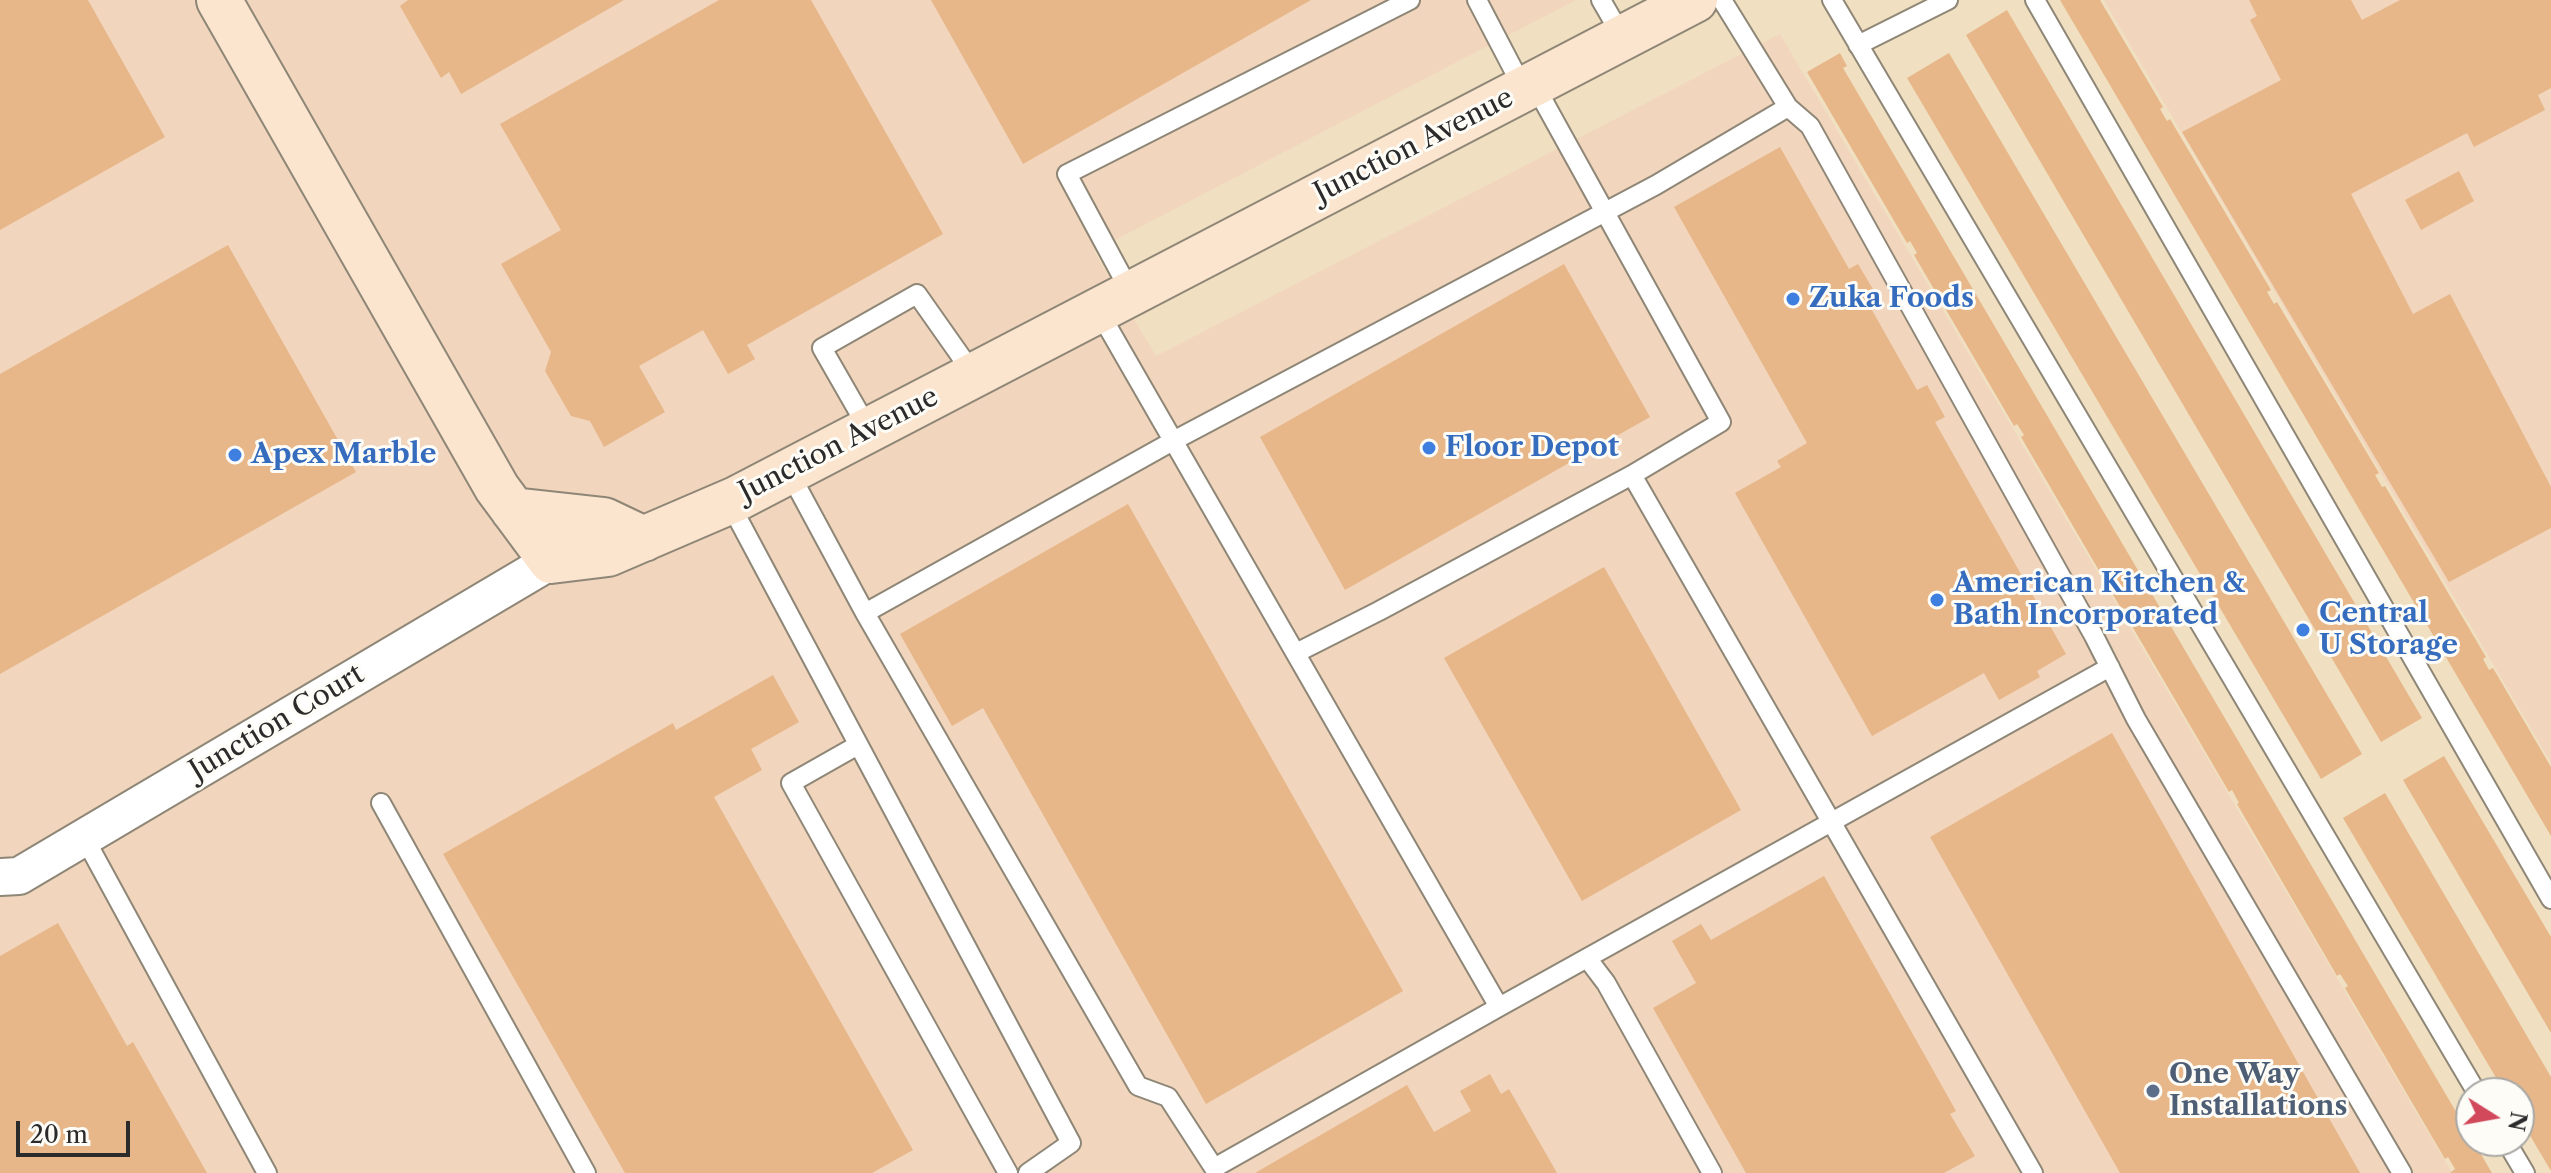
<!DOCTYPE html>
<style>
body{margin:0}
#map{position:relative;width:2551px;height:1173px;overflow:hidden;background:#f0e0c1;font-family:"Libre Caslon Text",serif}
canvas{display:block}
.north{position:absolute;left:2455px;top:1077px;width:80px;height:80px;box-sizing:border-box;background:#fdfcf7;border:2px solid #a9a8a5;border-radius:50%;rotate:101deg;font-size:22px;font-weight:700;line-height:32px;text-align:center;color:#2b2b2b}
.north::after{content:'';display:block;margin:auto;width:28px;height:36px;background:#d1495b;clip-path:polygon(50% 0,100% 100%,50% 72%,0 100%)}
.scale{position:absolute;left:16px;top:1121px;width:114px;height:36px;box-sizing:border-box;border:4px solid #2b2b2b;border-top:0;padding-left:10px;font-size:24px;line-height:28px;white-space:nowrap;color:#2b2b2b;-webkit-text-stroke:6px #fdfcf7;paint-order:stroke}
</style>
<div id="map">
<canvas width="2551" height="1173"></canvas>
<div class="north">N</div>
<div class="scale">20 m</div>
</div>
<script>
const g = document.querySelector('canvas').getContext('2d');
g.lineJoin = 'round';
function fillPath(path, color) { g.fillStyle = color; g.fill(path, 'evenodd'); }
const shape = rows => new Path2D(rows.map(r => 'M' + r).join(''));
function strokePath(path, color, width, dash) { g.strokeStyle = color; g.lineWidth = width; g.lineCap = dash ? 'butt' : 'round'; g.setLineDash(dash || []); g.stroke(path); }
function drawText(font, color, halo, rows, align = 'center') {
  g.font = font + ' "Libre Caslon Text",serif'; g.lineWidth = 6; g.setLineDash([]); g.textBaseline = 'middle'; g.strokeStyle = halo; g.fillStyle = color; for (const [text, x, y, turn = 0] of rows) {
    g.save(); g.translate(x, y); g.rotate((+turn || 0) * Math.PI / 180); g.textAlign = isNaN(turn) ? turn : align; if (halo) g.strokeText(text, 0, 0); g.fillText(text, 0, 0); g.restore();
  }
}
fillPath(shape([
 [0,0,1576,0,1094,251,1156,356,1780,34,2452,1173,0,1173],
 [2104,0,2551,0,2551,763]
]), '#f1d5bd');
fillPath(shape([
 [0,0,88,0,165,137,0,230],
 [408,0,624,0,461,94,449,72,441,78,400,6],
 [719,0,811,0,943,234,747,345,755,359,728,374,703,330,639,366,665,412,604,447,590,421,571,416,545,371,551,352,501,264,561,230,500,124],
 [931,0,1311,0,1023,164],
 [2060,0,2100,0,2163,107,2160,109,2167,121,2170,119,2271,290,2267,292,2274,304,2277,302,2379,473,2375,475,2382,487,2385,486,2486,657,2483,659,2489,670,2493,668,2551,767,2551,836],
 [2249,0,2351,0,2362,20,2400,0,2551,0,2551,88,2538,95,2545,110,2474,147,2467,133,2351,194,2413,314,2450,294,2551,487,2551,528,2449,582,2182,132,2281,80,2250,20,2257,16],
 [2007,10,2422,718,2381,742,1966,35],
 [1840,53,1847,66,1843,68,2492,1173,2450,1173,2455,1169,2448,1157,2445,1159,2345,988,2348,986,2340,974,2337,976,2237,804,2239,803,2232,790,2229,792,2129,621,2132,620,2125,608,2122,610,2021,437,2024,435,2017,424,2014,426,1914,255,1917,253,1910,241,1907,243,1807,72],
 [1949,53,2362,754,2321,779,1907,78],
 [1780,147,1849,269,1858,264,1874,291,1864,296,1917,390,1927,385,1945,417,1935,422,2066,654,2037,671,2040,677,1999,700,1984,673,1872,736,1735,493,1781,467,1777,461,1807,443,1674,207],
 [2459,171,2474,201,2421,230,2405,200],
 [228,245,356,472,0,674,0,374],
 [1564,264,1650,417,1345,590,1260,437],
 [1128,504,1403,991,1206,1104,983,708,952,726,900,634],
 [1604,567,1741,810,1582,901,1444,658],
 [773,675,799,722,751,749,762,770,714,797,913,1150,872,1173,625,1173,443,854,673,723,676,730],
 [2112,733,2360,1173,2120,1173,1930,837],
 [2444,756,2551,937,2551,1033,2403,780],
 [2385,793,2551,1077,2551,1171,2519,1117,2519,1093,2505,1093,2343,818],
 [1824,876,1956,1111,1950,1114,1975,1156,1944,1173,1746,1173,1653,1008,1696,983,1672,941,1701,924,1711,940],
 [58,923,127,1046,133,1042,207,1173,0,1173,0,956],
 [1490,1074,1501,1094,1509,1089,1557,1173,1255,1173,1407,1085,1434,1132,1471,1111,1460,1091]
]), '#e7b789');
const lane = shape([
 [1477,0,1524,90],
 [1601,0,1623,38],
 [1722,0,1788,107,1810,126,2094,636,2136,719,2402,1173],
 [1832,0,2477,1093],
 [2035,0,2551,899],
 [1858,45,1948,0],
 [1131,293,1067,174,1410,0],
 [1098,310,1499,1007],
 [869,430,822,348,917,294,974,375],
 [789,472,865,613,1138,1086,1168,1097,1214,1168,1499,1007,2110,667],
 [1632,475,2033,1173],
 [729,502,1071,1143,1028,1173],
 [865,613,1173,441,1656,185,1788,107],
 [1296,653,1379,611,1632,475,1721,422,1534,84],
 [858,745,791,783,1008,1173],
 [381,803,586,1173],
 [84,837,267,1173],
 [1587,958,1606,983,1712,1173],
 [2506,1141,2525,1173]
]);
const street = shape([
 [0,877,19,876,551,561]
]);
const secondary = shape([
 [219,0,497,488,551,561,608,554,736,499,1695,0],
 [513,510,604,520,644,539]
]);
strokePath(lane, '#8e8676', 22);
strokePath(street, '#8e8676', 40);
strokePath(secondary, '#8e8676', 48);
strokePath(lane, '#fff', 18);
strokePath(street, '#fff', 36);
strokePath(secondary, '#fce5cf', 44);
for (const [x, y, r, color] of [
 [1793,299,8,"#3f7fe0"],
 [1429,448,8,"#3f7fe0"],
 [235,455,8,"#3f7fe0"],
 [1937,600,8,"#3f7fe0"],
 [2303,630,8,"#3f7fe0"],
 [2153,1091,8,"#5c6f8a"]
]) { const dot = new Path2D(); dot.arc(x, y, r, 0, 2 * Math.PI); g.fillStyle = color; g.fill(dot); strokePath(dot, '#fdfcf7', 3); }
drawText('28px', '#2b2b2b', '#fdfcf7', [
 ["Junction Avenue",1414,146,-27],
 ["Junction Avenue",839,445,-27],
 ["Junction Court",277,723,-31]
]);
drawText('bold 28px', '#366cbe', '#fdfcf7', [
 ["Zuka Foods",1809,299],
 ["Floor Depot",1445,448],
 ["Apex Marble",251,455],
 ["American Kitchen &",1953,584],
 ["Bath Incorporated",1953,616],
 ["Central",2319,614],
 ["U Storage",2319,646]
], 'left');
drawText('bold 28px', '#4e5e75', '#fdfcf7', [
 ["One Way",2169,1075],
 ["Installations",2169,1107]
], 'left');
</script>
